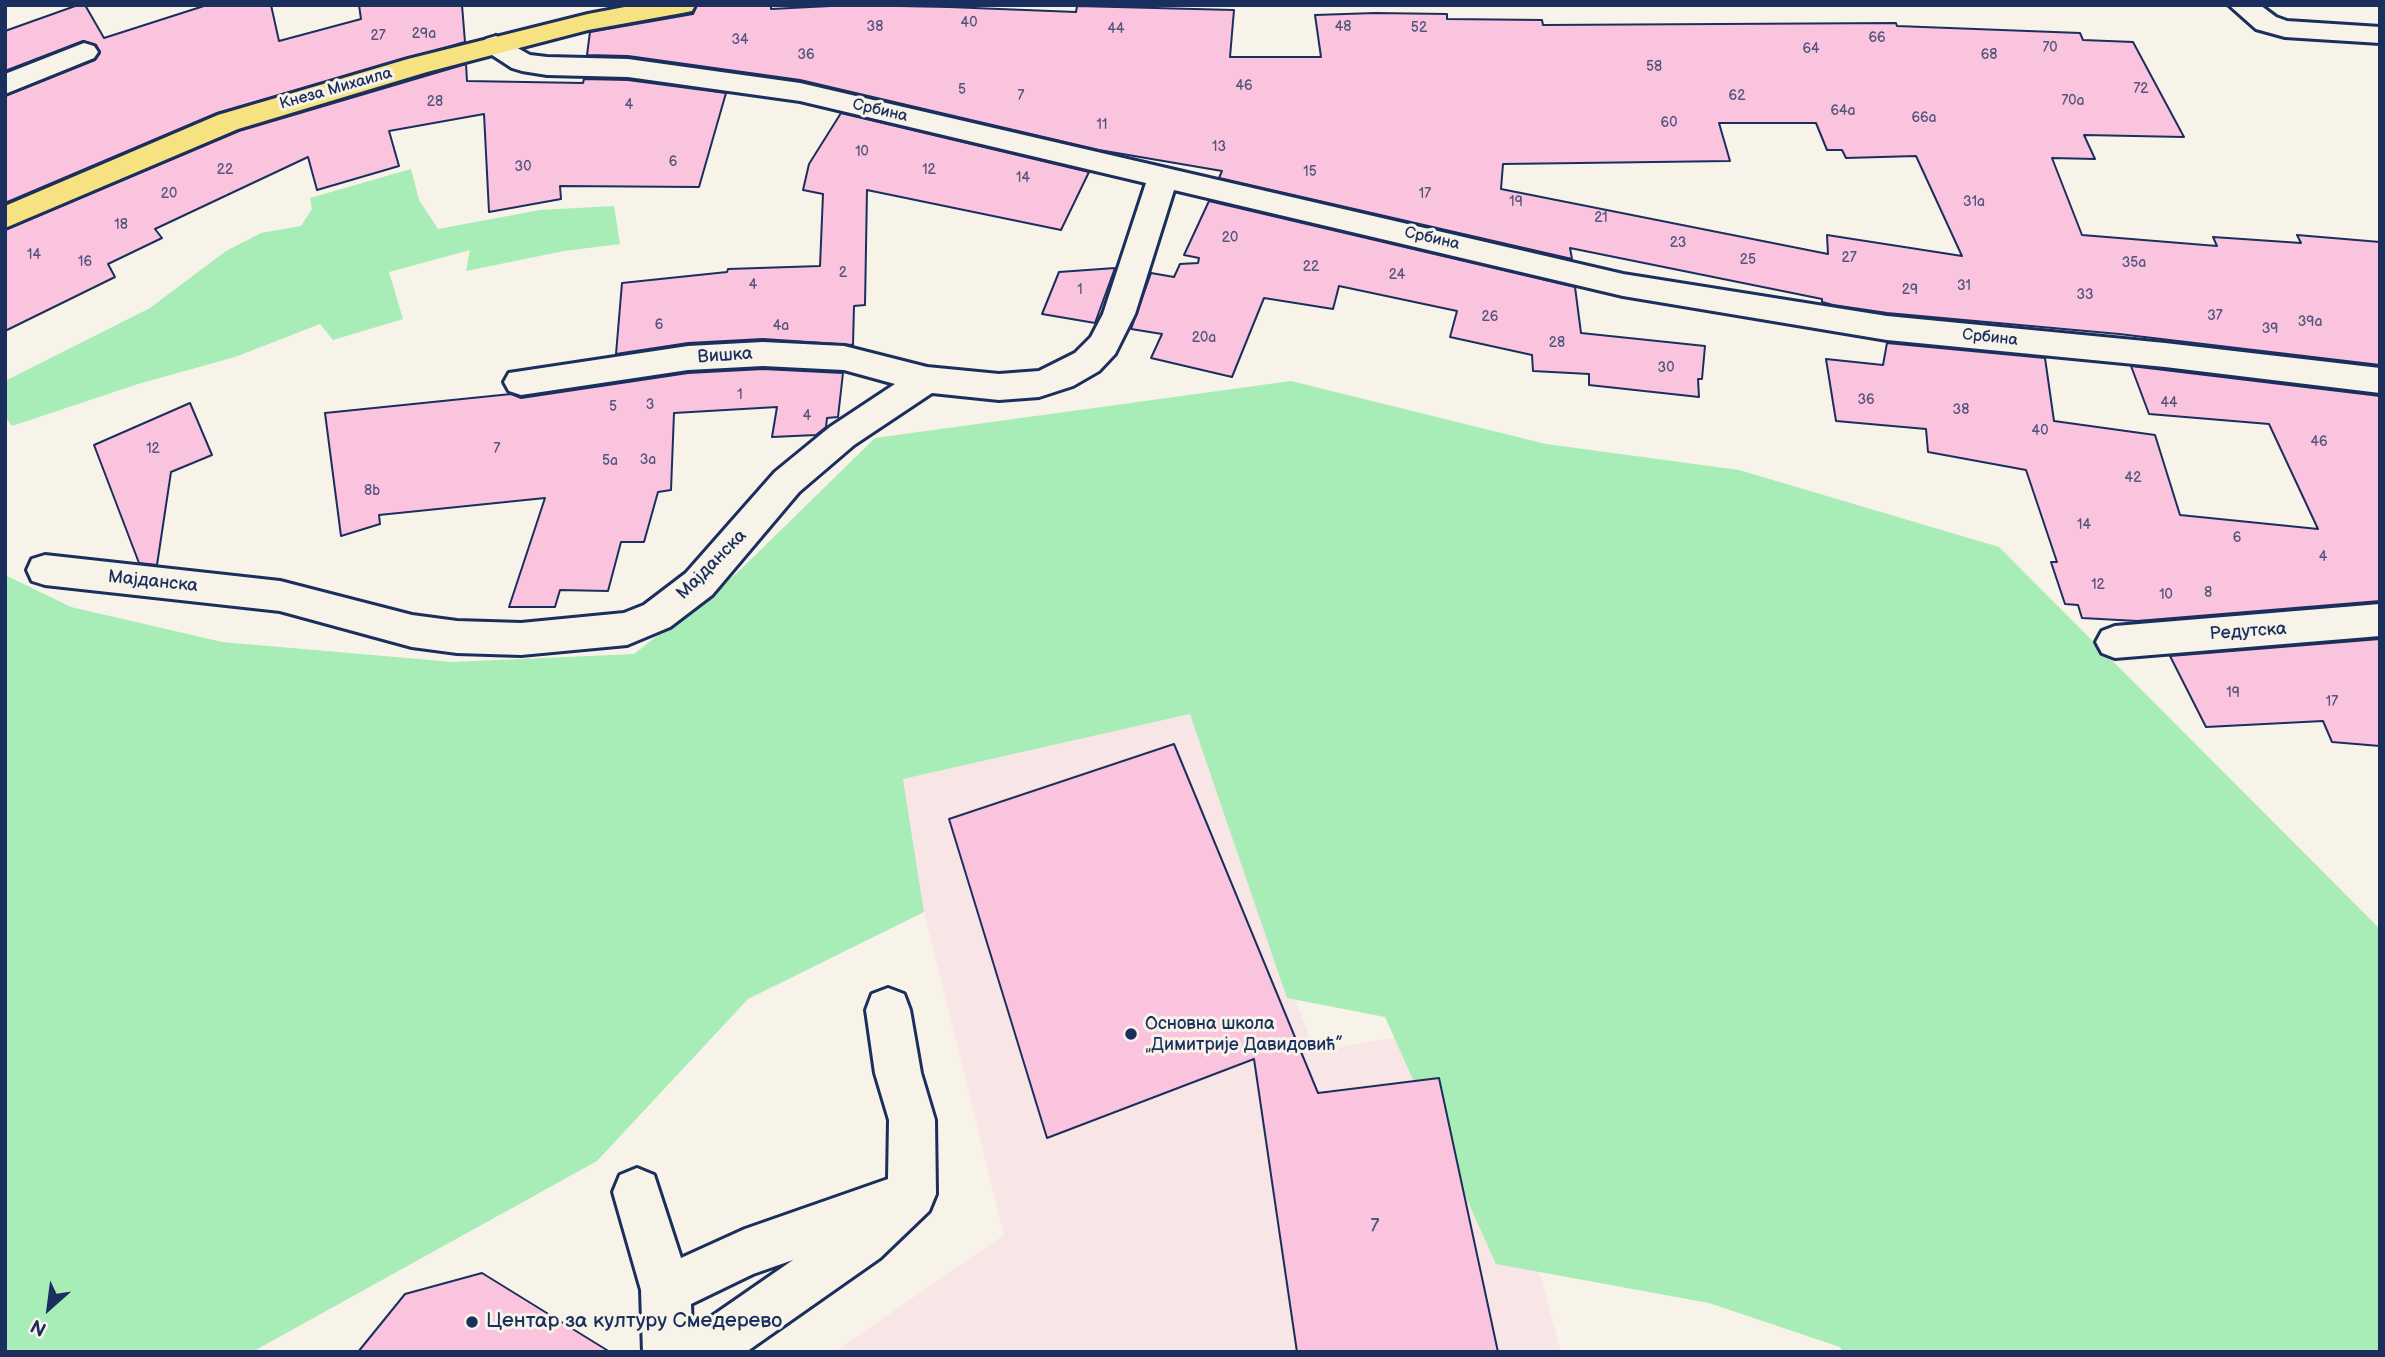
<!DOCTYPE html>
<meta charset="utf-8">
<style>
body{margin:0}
#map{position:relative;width:2385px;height:1357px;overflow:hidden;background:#f7f3e8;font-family:"Balsamiq Sans",sans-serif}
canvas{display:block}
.frame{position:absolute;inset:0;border:7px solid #1b2f5e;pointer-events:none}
.north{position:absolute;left:14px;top:1273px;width:70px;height:70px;-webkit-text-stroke:5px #f7f3e8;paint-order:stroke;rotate:208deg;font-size:19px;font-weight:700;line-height:28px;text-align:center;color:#1b2f5e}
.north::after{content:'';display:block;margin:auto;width:24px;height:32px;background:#1b2f5e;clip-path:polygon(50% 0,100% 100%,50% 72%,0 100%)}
</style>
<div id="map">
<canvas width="2385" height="1357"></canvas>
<div class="frame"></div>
<div class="north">N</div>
</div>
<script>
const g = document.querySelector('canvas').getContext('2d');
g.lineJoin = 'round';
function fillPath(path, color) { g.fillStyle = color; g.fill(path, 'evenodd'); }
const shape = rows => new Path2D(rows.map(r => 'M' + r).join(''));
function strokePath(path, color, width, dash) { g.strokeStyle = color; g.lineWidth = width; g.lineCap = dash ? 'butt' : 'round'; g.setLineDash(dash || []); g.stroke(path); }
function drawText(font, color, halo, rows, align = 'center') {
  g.font = font + ' "Balsamiq Sans",sans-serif'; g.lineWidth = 6; g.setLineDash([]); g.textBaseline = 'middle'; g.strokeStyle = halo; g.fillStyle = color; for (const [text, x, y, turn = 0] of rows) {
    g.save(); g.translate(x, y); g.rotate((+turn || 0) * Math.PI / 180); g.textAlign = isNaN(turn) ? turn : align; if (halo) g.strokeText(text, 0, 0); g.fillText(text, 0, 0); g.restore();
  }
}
fillPath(shape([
 [1190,714,1315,1052,1472,1023,1561,1352,834,1352,1004,1235,924,912,903,779]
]), '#f8e5e5');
fillPath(shape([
 [411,169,419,200,438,229,540,210,614,206,620,244,564,251,466,271,470,250,389,272,403,319,333,340,320,324,235,357,138,384,12,426,5,417,5,381,150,308,226,251,261,233,301,226,312,209,310,198],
 [1291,381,1546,444,1739,470,1999,547,2380,929,2380,1352,1843,1352,1840,1347,1709,1303,1496,1264,1385,1017,1287,998,1190,714,903,779,924,912,748,999,597,1161,252,1352,5,1352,5,575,71,607,222,642,453,662,634,654,736,574,875,438]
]), '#a8ecb7');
const building = shape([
 [78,5,85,5,104,38,207,5,271,5,279,41,361,19,359,5,462,5,465,42,217,113,5,203,5,96,95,60,100,53,96,45,83,41,5,71,5,31,78,5],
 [697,5,771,5,771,9,850,5,949,7,1076,12,1077,6,1234,10,1230,57,1321,57,1315,15,1375,13,1447,14,1447,19,1542,20,1543,25,1896,23,1897,26,2080,33,2083,40,2133,42,2184,137,2084,135,2095,159,2052,158,2082,235,2217,246,2213,237,2301,243,2297,235,2380,242,2380,365,2119,334,1887,313,1833,305,1822,302,1822,299,1570,248,1572,259,1219,178,1222,171,1099,150,800,80,628,56,587,55,590,32,693,14,697,5],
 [1719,123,1816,123,1827,150,1842,150,1846,158,1916,156,1962,256,1827,235,1828,254,1501,189,1503,164,1730,161,1719,123],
 [466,64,467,81,583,83,584,79,628,80,726,93,699,187,560,186,561,199,489,212,484,114,389,131,399,166,317,190,308,157,155,229,162,238,108,264,115,277,5,331,5,230,239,131,466,64],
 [841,113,1089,172,1061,230,867,190,865,305,854,306,853,345,763,339,688,343,616,354,622,283,727,272,728,269,820,266,823,194,803,190,809,164,841,113],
 [1209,201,1575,287,1581,333,1705,346,1702,379,1698,379,1699,397,1589,385,1589,374,1533,371,1532,355,1450,337,1457,311,1339,286,1333,309,1264,298,1232,377,1151,358,1162,334,1131,329,1151,273,1174,277,1180,264,1198,263,1199,258,1184,255,1209,201],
 [1115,268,1095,323,1042,314,1059,272,1115,268],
 [1887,343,2045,358,2054,421,2155,435,2180,515,2318,529,2269,424,2149,414,2131,366,2380,396,2380,601,2137,621,2082,618,2078,605,2065,604,2051,562,2057,562,2026,470,1928,452,1926,429,1836,421,1826,359,1883,365,1887,343],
 [763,369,843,373,838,417,827,418,826,427,816,435,772,437,777,407,674,413,671,490,658,492,644,542,621,542,608,591,560,590,555,607,509,607,545,498,379,515,380,524,341,536,325,413,511,394,521,398,688,373,763,369],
 [190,403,212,455,171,472,157,565,139,563,94,445,190,403],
 [2380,639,2380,746,2332,742,2323,721,2206,727,2170,656,2380,639],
 [1174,744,1318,1093,1439,1078,1498,1352,1297,1352,1254,1059,1047,1138,949,819,1174,744],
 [482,1273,610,1352,358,1352,405,1294,482,1273]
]);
fillPath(building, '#fac4df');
strokePath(building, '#1b2f5e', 2);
const minor = shape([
 [2229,5,2260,5,2276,17,2287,21,2380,27,2380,43,2285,37,2256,29,2229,5],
 [496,36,530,55,547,57,628,59,800,83,1623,274,1887,316,2165,343,2380,368,2380,393,2165,367,1887,340,1623,296,1174,190,1135,314,1115,354,1099,371,1073,386,1039,397,999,400,932,393,854,445,799,492,712,595,670,627,627,645,521,655,457,653,412,647,280,611,45,585,32,581,27,570,32,559,45,555,280,581,412,615,457,621,521,623,624,613,644,605,686,573,775,472,830,427,895,384,844,370,763,366,688,370,521,395,509,391,504,382,509,373,688,346,763,342,844,346,927,367,999,374,1039,371,1075,353,1091,337,1103,314,1146,183,800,101,628,77,547,75,522,71,512,68,486,51,482,45,486,39,496,36],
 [84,43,94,46,98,52,94,58,5,94,5,74,84,43],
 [2380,604,2380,636,2115,658,2102,653,2096,642,2102,631,2115,626,2380,604],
 [888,988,904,994,910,1010,921,1073,935,1120,936,1194,929,1211,880,1258,746,1352,643,1352,641,1290,613,1192,620,1175,637,1168,654,1175,681,1258,745,1229,888,1179,889,1120,875,1073,866,1010,872,994,888,988],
 [793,1260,692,1330,691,1304,753,1274,793,1260]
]);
const major = shape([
 [635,5,695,5,692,11,682,13,588,30,427,72,238,129,5,228,5,206,218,115,408,59,588,14,635,5]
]);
strokePath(minor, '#1b2f5e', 6);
strokePath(major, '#1b2f5e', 6);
fillPath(minor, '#f7f3e8');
fillPath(major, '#f7e281');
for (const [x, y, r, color] of [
 [1131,1034,7,"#1b2f5e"],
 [472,1322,7,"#1b2f5e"]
]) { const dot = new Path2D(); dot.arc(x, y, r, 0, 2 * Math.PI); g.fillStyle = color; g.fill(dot); strokePath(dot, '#f7f3e8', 2.5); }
drawText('14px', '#53547e', null, [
 ["40",969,23],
 ["38",875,27],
 ["48",1343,27],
 ["52",1419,28],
 ["44",1116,29],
 ["29a",424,34],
 ["27",378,36],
 ["66",1877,38],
 ["34",740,40],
 ["70",2050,48],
 ["64",1811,49],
 ["36",806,55],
 ["68",1989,55],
 ["58",1654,67],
 ["46",1244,86],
 ["72",2141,89],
 ["5",962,90],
 ["7",1021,96],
 ["62",1737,96],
 ["70a",2073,101],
 ["28",435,102],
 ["4",629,105],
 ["64a",1843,111],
 ["66a",1924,118],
 ["60",1669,123],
 ["11",1102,125],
 ["13",1219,147],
 ["10",862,152],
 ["6",673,162],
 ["30",523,167],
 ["22",225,170],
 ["12",929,170],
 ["15",1310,172],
 ["14",1023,178],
 ["20",169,194],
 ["17",1425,194],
 ["19",1516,202],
 ["31a",1974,202],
 ["21",1601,218],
 ["18",121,225],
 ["20",1230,238],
 ["23",1678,243],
 ["14",34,255],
 ["27",1849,258],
 ["25",1748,260],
 ["16",85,262],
 ["35a",2134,263],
 ["22",1311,267],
 ["2",843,273],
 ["24",1397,275],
 ["4",753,285],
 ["31",1964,286],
 ["1",1080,290],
 ["29",1910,290],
 ["33",2085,295],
 ["37",2215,316],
 ["26",1490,317],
 ["39a",2310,322],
 ["6",659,325],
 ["4a",781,326],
 ["39",2270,329],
 ["20a",1204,338],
 ["28",1557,343],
 ["30",1666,368],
 ["1",740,395],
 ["36",1866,400],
 ["44",2169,403],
 ["3",650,405],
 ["5",613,407],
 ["38",1961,410],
 ["4",807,416],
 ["40",2040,431],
 ["46",2319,442],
 ["12",153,449],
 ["7",497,449],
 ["3a",648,460],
 ["5a",610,461],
 ["42",2133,478],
 ["8b",372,491],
 ["14",2084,525],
 ["6",2237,538],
 ["4",2323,557],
 ["12",2098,585],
 ["8",2208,593],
 ["10",2166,595],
 ["19",2233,693],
 ["17",2332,702]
]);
drawText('16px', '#1b2f5e', '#f7f3e8', [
 ["Кнеза Михаила",336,89,-16],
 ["Србина",880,111,13],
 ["Србина",1432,239,13],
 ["Србина",1990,338,6]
]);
drawText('18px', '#1b2f5e', '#f7f3e8', [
 ["Вишка",725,356,-4],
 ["Мајданска",712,565,-45],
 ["Мајданска",153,582,6],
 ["Редутска",2248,632,-4]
]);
drawText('18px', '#1b2f5e', '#f7f3e8', [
 ["Основна школа",1145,1024],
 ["„Димитрије Давидовић”",1145,1045]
], 'left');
drawText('18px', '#53547e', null, [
 ["7",1375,1226]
]);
drawText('21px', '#1b2f5e', '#f7f3e8', [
 ["Центар за културу Смедерево",486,1322]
], 'left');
</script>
